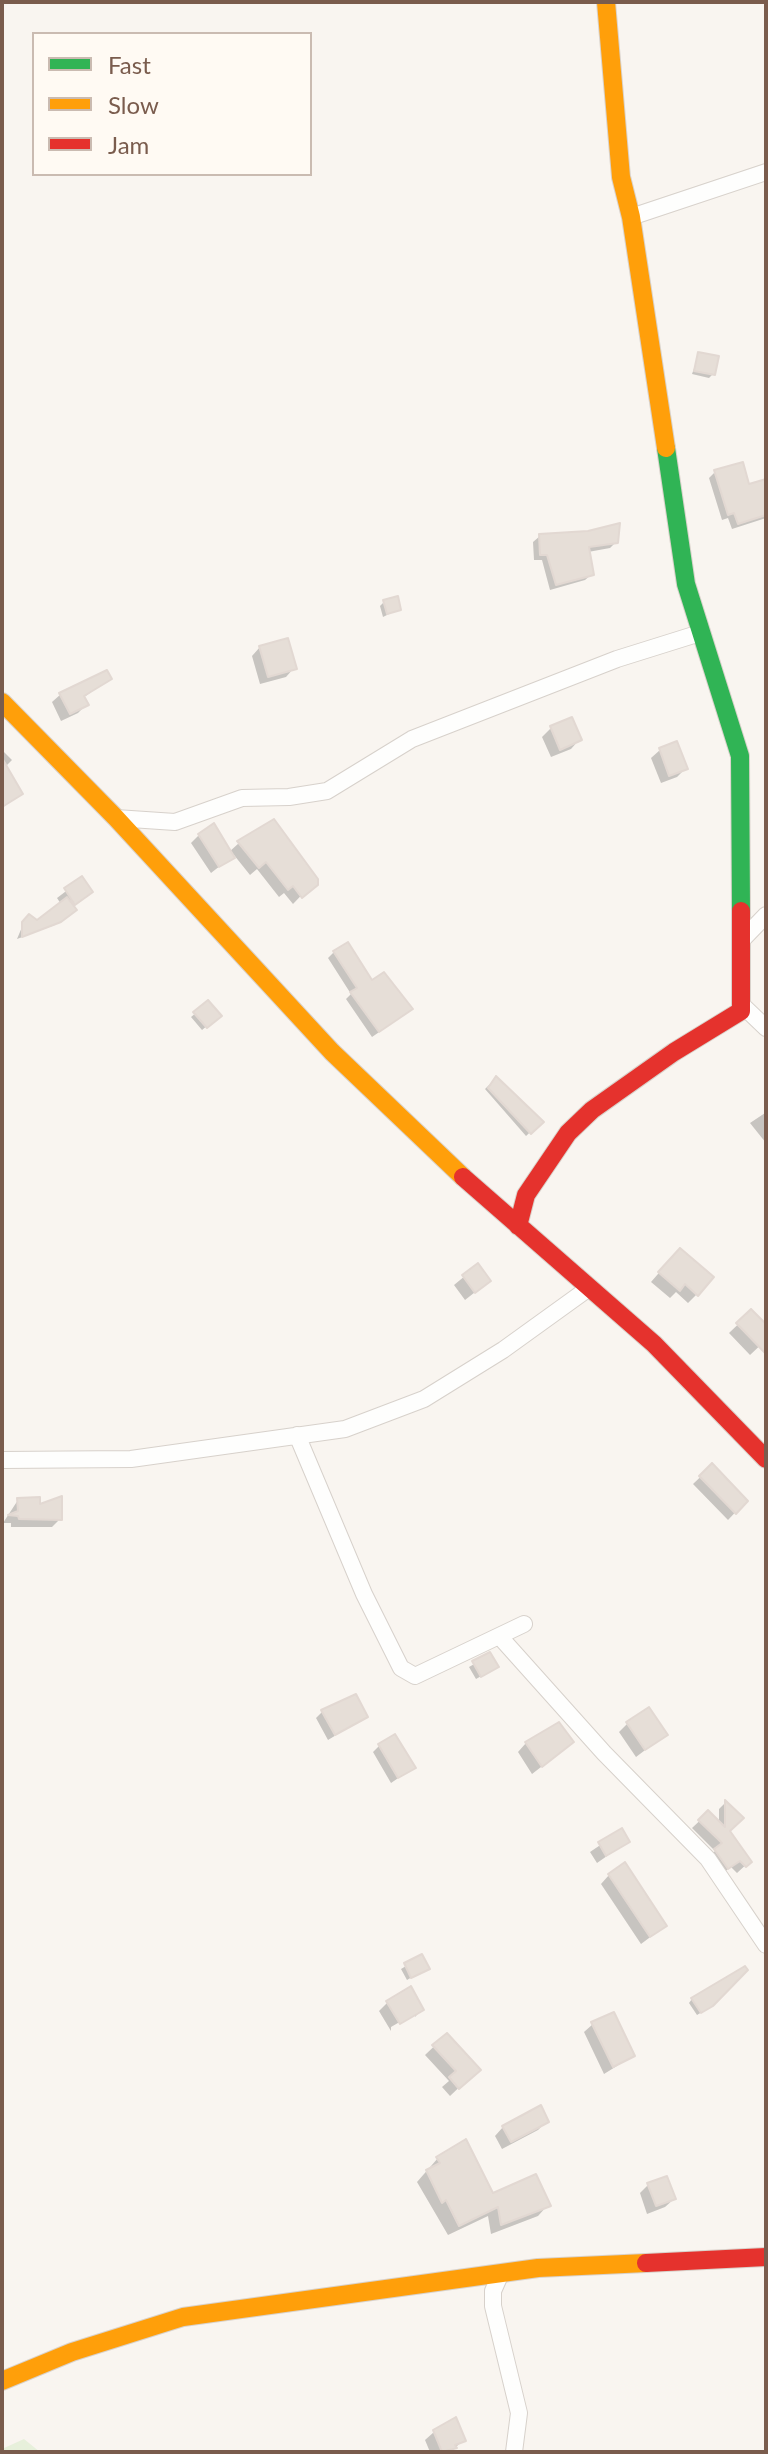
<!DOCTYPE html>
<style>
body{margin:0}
#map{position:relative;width:768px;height:2454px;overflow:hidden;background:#f9f5f0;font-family:Lato,sans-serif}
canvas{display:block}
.frame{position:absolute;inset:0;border:4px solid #7a5c4d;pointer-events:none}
.legend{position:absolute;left:32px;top:32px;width:280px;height:144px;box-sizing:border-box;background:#fffaf3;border:2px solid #cabbb1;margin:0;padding:10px 14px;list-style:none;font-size:24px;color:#7a5c4d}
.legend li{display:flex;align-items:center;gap:16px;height:40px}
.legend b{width:40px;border:2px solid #cabbb1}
</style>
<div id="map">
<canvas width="768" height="2454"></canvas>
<div class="frame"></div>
<ul class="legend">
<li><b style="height:10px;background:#30b455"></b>Fast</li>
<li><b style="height:10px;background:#ff9f0a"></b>Slow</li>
<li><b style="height:10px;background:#e5322d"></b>Jam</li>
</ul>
</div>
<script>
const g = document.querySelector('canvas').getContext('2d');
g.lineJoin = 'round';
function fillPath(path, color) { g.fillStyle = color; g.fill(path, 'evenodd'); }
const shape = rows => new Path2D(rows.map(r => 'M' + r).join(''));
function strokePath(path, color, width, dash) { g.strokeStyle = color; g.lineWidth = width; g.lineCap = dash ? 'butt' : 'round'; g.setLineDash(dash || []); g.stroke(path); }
fillPath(shape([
 [24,2439,40,2452,2,2452,2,2449]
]), '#e7f0db');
fillPath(shape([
 [699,354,713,374,709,378,692,374],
 [715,472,748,487,766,485,766,518,732,529,728,518,722,520,709,478],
 [540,536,616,542,610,548,588,552,592,574,585,580,550,590,542,560,534,560,533,542],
 [384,602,399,609,383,617,380,606],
 [260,647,294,668,286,677,260,684,252,656],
 [109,679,83,698,86,705,78,713,61,721,52,702,61,694],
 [570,720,579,740,571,749,551,757,542,737,551,728],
 [2,750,12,760,5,767,21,794,2,808],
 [660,750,686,768,677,777,661,783,651,758],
 [199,835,229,852,239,843,316,880,293,904,284,893,279,897,257,869,250,875,234,855,211,873,191,843],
 [82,879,91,892,72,907,71,914,55,925,17,939,25,920,37,922,61,904,57,898],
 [334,952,371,983,404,1015,372,1037,346,999,351,994,328,958],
 [208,1003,219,1016,202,1030,191,1017],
 [496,1078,541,1122,526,1136,485,1089],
 [765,1113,766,1114,766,1143,750,1123],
 [671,1259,697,1294,688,1303,676,1292,670,1298,651,1282],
 [477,1266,479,1289,465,1300,454,1285],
 [751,1312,766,1327,766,1340,750,1355,729,1333],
 [712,1466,746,1501,728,1520,693,1484],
 [18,1500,38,1507,60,1519,52,1527,11,1527,11,1523,3,1523],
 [490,1655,492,1670,476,1679,469,1667],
 [322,1712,366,1717,328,1740,316,1718],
 [628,1723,665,1735,636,1757,619,1732],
 [526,1743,563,1750,532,1774,518,1752],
 [379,1746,413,1768,391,1783,373,1752],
 [725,1803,728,1832,749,1862,737,1873,731,1867,720,1875,708,1858,715,1851,692,1828,708,1813,719,1823,719,1809],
 [621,1831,627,1842,597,1863,590,1852],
 [609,1875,665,1926,641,1944,601,1884],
 [421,1957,427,1968,407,1980,401,1969],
 [692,1999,707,2009,697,2015,689,2003],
 [388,2002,422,2009,415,2017,415,2013,391,2027,391,2031,379,2011],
 [593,2024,633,2056,604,2074,584,2032],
 [446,2035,469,2078,450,2096,442,2087,449,2081,425,2055],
 [547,2121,538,2130,502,2149,495,2136,503,2127],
 [465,2142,494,2195,548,2205,538,2216,491,2234,488,2216,448,2235,417,2182,438,2158],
 [648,2185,674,2199,665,2207,647,2214,640,2193],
 [434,2432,464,2440,450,2452,430,2452,425,2440]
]), '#0003');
const building = shape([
 [698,352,719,356,715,375,694,371,698,352],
 [743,462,749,484,766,479,766,515,738,524,734,513,728,515,714,470,743,462],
 [620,523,618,543,589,547,594,575,556,585,547,555,540,555,539,534,588,531,620,523],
 [398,596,401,610,387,614,383,600,398,596],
 [288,638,297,669,268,677,259,646,288,638],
 [107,670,112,679,84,696,89,705,70,714,59,693,107,670],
 [572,717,582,740,560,750,550,726,572,717],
 [677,741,688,769,669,776,659,748,677,741],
 [2,758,23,794,2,807,2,758],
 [274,819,318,879,318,885,302,898,293,886,288,890,266,862,259,868,237,841,274,819],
 [214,823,235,858,219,867,198,834,214,823],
 [82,876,93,892,75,905,64,888,82,876],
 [67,897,77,910,61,922,22,937,22,922,29,914,37,920,67,897],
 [348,942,372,980,384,972,413,1009,379,1032,350,992,357,988,333,951,348,942],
 [208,1000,222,1016,207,1028,193,1012,208,1000],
 [496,1076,544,1122,531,1134,488,1088,496,1076],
 [680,1248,714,1277,698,1296,685,1284,680,1291,658,1272,680,1248],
 [478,1263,491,1281,475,1293,462,1275,478,1263],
 [751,1309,766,1324,766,1354,736,1323,751,1309],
 [712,1463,748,1501,736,1514,699,1476,712,1463],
 [62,1496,62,1520,19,1519,18,1516,8,1515,18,1511,17,1498,40,1497,40,1504,62,1496],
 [490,1652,499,1667,481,1677,472,1661,490,1652],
 [356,1694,368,1717,335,1735,321,1710,356,1694],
 [649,1707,668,1735,645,1750,626,1722,649,1707],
 [559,1722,574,1742,542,1767,525,1742,559,1722],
 [395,1734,416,1768,398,1778,378,1744,395,1734],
 [725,1800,744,1818,730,1831,752,1862,746,1867,740,1861,728,1869,714,1849,722,1843,698,1820,708,1810,725,1827,725,1800],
 [622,1828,630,1842,606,1856,598,1842,622,1828],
 [625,1862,667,1926,650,1937,608,1874,625,1862],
 [422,1954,430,1969,411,1978,404,1963,422,1954],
 [745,1966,748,1970,713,2006,701,2013,691,1998,745,1966],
 [411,1986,424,2010,400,2024,386,2001,411,1986],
 [614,2012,635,2056,613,2067,591,2022,614,2012],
 [447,2033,481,2070,459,2089,449,2077,456,2071,432,2045,447,2033],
 [541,2105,549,2122,511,2142,502,2126,541,2105],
 [466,2139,493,2193,536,2174,551,2206,501,2225,498,2207,459,2226,446,2200,442,2203,426,2170,440,2163,436,2157,466,2139],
 [667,2176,676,2199,656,2206,647,2183,667,2176],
 [456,2417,466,2441,455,2445,457,2448,442,2452,433,2430,456,2417]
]);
fillPath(building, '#e6ded7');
strokePath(building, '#e2d8d2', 2);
const street = shape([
 [631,217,766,172],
 [116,818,175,822,242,798,289,797,327,791,412,739,617,659,700,633],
 [741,941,766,915],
 [741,1004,766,1028],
 [297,1435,364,1594,401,1668,415,1676,524,1624],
 [2,1460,131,1459,345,1429,424,1399,503,1350,589,1288],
 [501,1638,604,1753,708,1859,766,1945],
 [501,2273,493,2291,493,2306,519,2413,514,2452]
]);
const fast = shape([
 [666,448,686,584,740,756,741,911]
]);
const slow = shape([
 [606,2,621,177,631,217,666,448],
 [2,702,116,818,332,1052,463,1177],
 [2,2381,72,2352,183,2317,538,2268,646,2263]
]);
const jam = shape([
 [463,1177,654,1344,766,1459],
 [518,1226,526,1195,568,1133,592,1110,674,1052,741,1011,741,911],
 [646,2263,766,2257]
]);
strokePath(street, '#d7d1cb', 18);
strokePath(fast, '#d9d2cb', 20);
strokePath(slow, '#d9d2cb', 20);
strokePath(jam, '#d9d2cb', 20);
strokePath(street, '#fefefd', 16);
strokePath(fast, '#30b455', 18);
strokePath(slow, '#ff9f0a', 18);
strokePath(jam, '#e5322d', 18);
</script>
